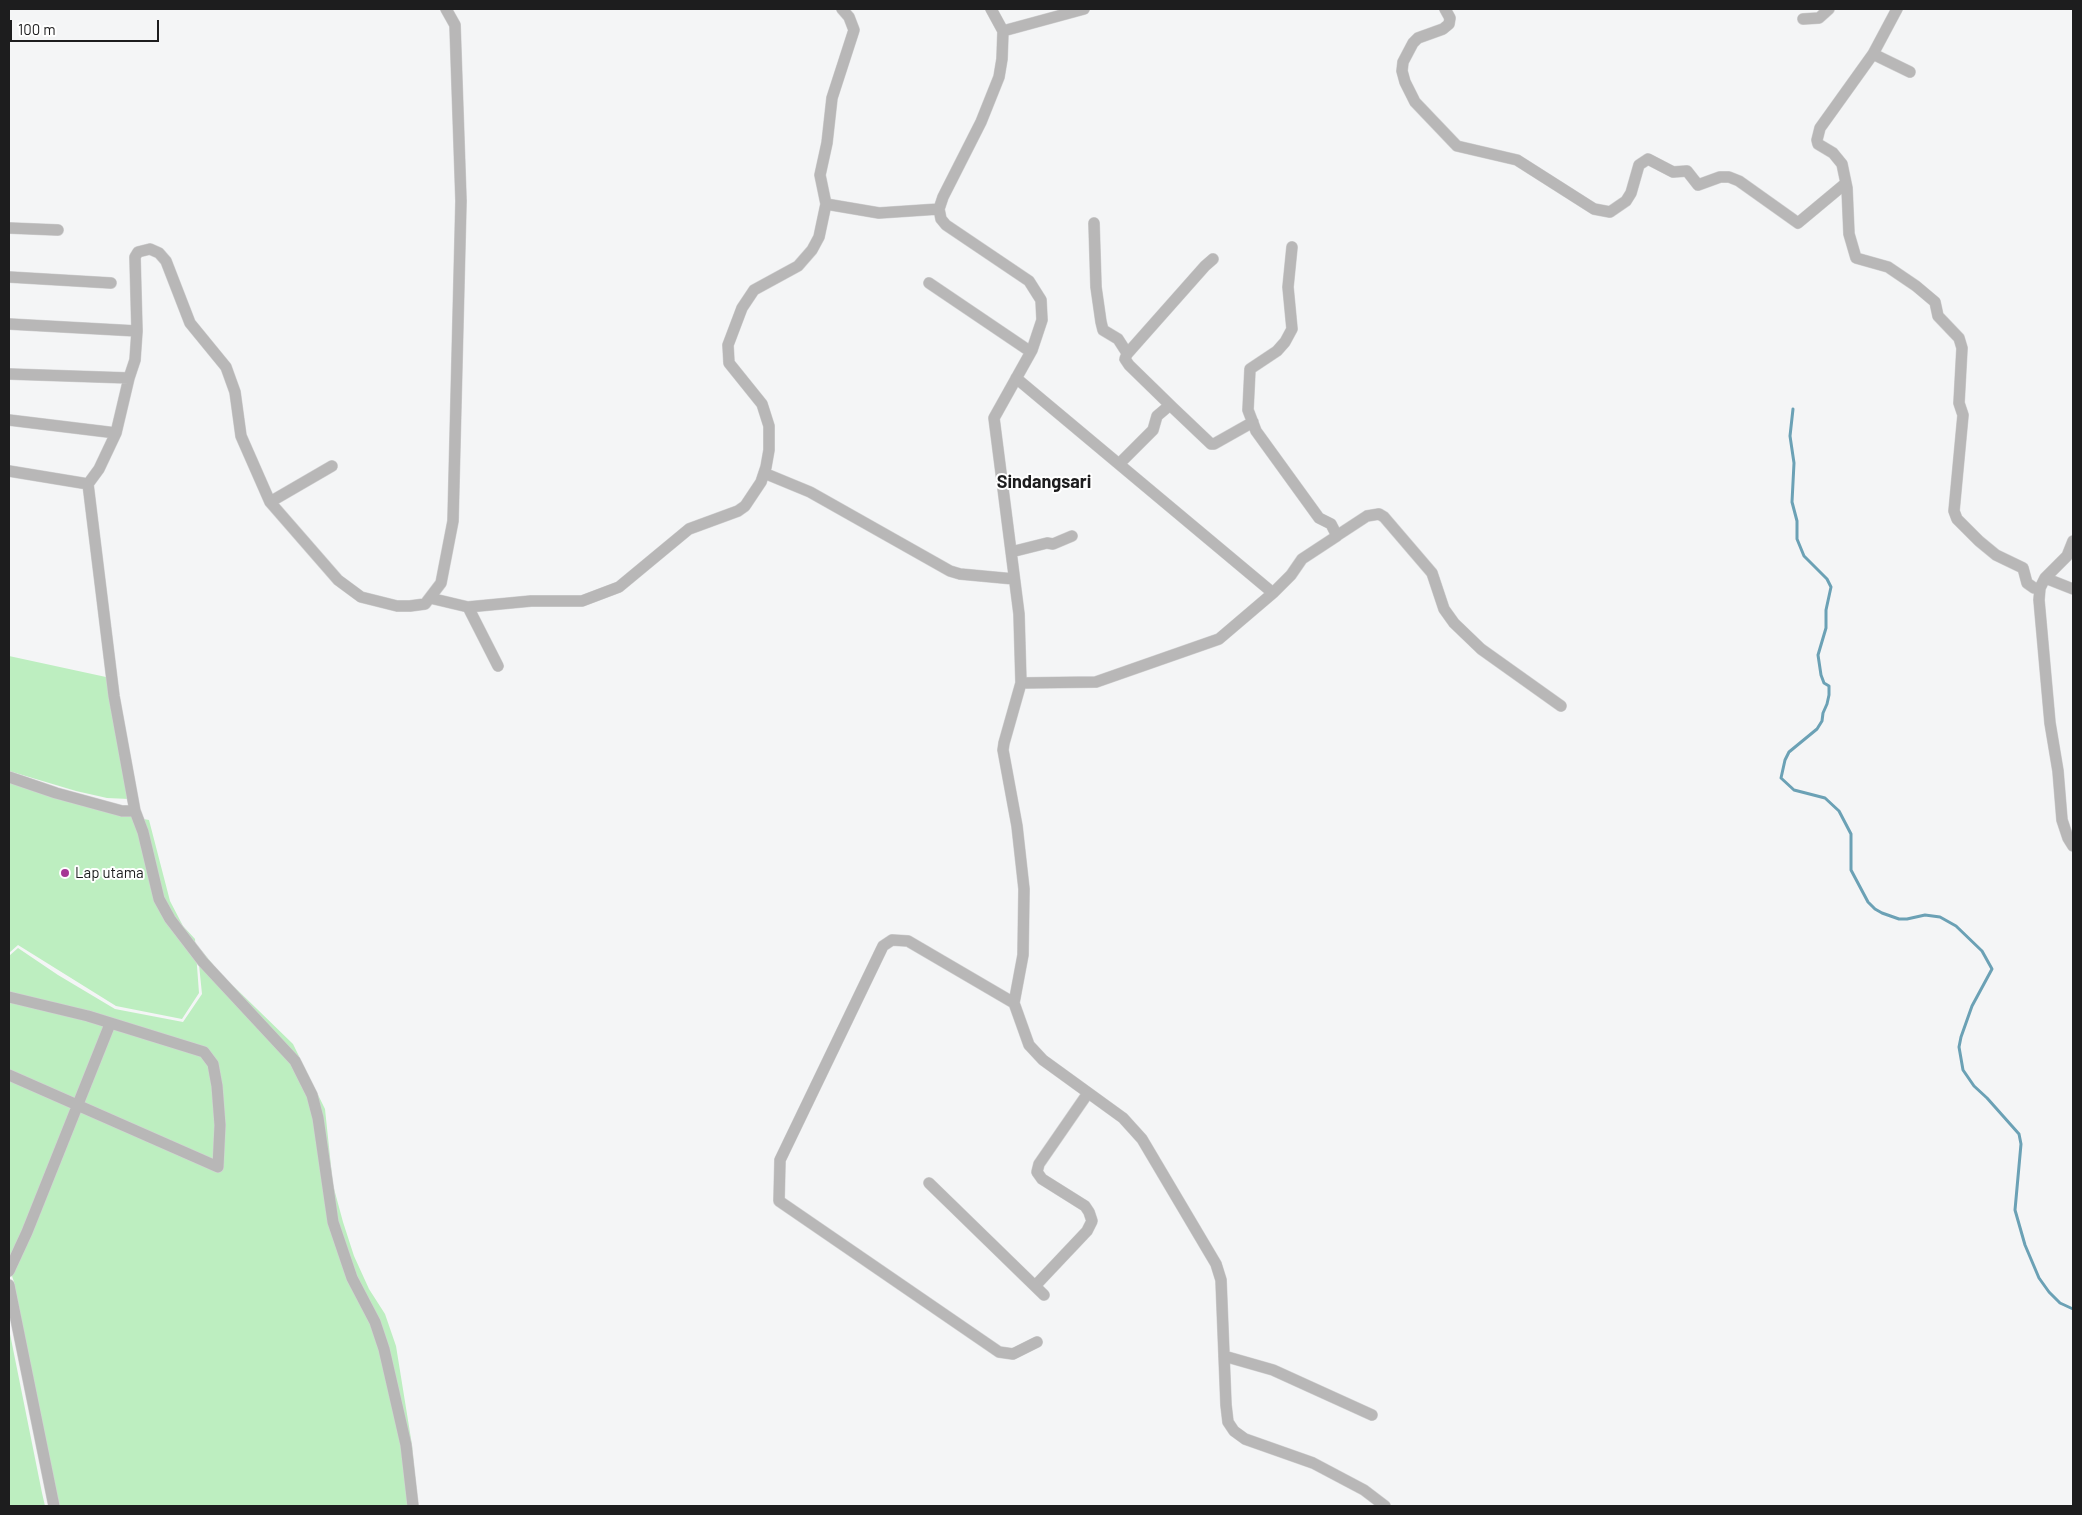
<!DOCTYPE html>
<style>
body{margin:0}
#map{position:relative;width:2082px;height:1515px;overflow:hidden;background:#f4f5f6;font-family:Barlow,sans-serif}
canvas{display:block}
.frame{position:absolute;inset:0;border:10px solid #1d1d1e;pointer-events:none}
.scale{position:absolute;left:10px;top:20px;width:149px;height:22px;box-sizing:border-box;border:2px solid #1d1d1e;border-top:0;padding-left:6px;font-size:15px;line-height:18px;white-space:nowrap;color:#1d1d1e;-webkit-text-stroke:4px #fff;paint-order:stroke}
</style>
<div id="map">
<canvas width="2082" height="1515"></canvas>
<div class="frame"></div>
<div class="scale">100 m</div>
</div>
<script>
const g = document.querySelector('canvas').getContext('2d');
g.lineJoin = 'round';
function fillPath(path, color) { g.fillStyle = color; g.fill(path, 'evenodd'); }
const shape = rows => new Path2D(rows.map(r => 'M' + r).join(''));
function strokePath(path, color, width, dash) { g.strokeStyle = color; g.lineWidth = width; g.lineCap = dash ? 'butt' : 'round'; g.setLineDash(dash || []); g.stroke(path); }
function drawText(font, color, halo, rows, align = 'center') {
  g.font = font + ' Barlow,sans-serif'; g.lineWidth = 4; g.setLineDash([]); g.textBaseline = 'middle'; g.strokeStyle = halo; g.fillStyle = color; for (const [text, x, y, turn = 0] of rows) {
    g.save(); g.translate(x, y); g.rotate((+turn || 0) * Math.PI / 180); g.textAlign = isNaN(turn) ? turn : align; if (halo) g.strokeText(text, 0, 0); g.fillText(text, 0, 0); g.restore();
  }
}
fillPath(shape([
 [9,656,106,677,129,799,107,798,76,791,9,771],
 [9,782,111,813,149,820,170,901,183,926,195,939,199,993,182,1019,116,1006,18,945,9,953],
 [197,945,220,973,293,1044,325,1109,333,1185,343,1222,354,1256,369,1289,385,1314,396,1346,412,1445,418,1506,58,1506,14,1282,9,1267,9,956,18,948,58,975,115,1009,183,1022,202,994],
 [9,1329,42,1493,45,1506,9,1506]
]), '#bdeec0');
strokePath(shape([
 [1793,409,1790,436,1794,463,1792,502,1797,521,1797,539,1804,556,1827,579,1831,587,1826,610,1826,628,1818,655,1821,675,1824,683,1829,686,1829,695,1827,704,1823,713,1822,721,1817,729,1789,752,1785,760,1781,778,1794,790,1825,798,1839,811,1851,834,1851,870,1868,902,1875,909,1882,913,1899,919,1907,919,1925,915,1940,917,1956,926,1982,951,1992,969,1972,1006,1961,1037,1959,1047,1963,1070,1974,1086,1987,1098,2019,1134,2021,1144,2015,1210,2025,1245,2039,1278,2049,1292,2060,1303,2073,1309]
]), '#6ba1b5', 3);
const minor = shape([
 [991,9,1003,31,1002,59,999,77,981,122,943,197,939,209,941,219,946,225,1029,281,1041,300,1042,320,1032,350,994,418,1019,614,1021,683,1004,743,1003,750,1017,826,1024,889,1023,955,1014,1003,1029,1045,1043,1060,1123,1118,1142,1139,1216,1264,1221,1280,1226,1405,1228,1422,1234,1431,1245,1439,1313,1463,1364,1490,1385,1506],
 [1445,9,1450,18,1449,24,1443,29,1418,38,1413,43,1403,62,1402,71,1405,82,1415,102,1457,146,1517,160,1594,209,1610,212,1626,201,1631,193,1639,165,1648,159,1673,172,1687,171,1698,185,1720,177,1729,177,1739,181,1798,223,1846,183],
 [1897,9,1873,54,1820,128,1817,140,1818,144,1833,153,1842,164,1847,188,1849,234,1856,258,1888,267,1916,286,1935,302,1938,316,1959,338,1962,348,1959,403,1963,415,1954,511,1957,519,1979,541,1996,555,2023,568,2027,583,2034,588,2040,588],
 [1803,19,1819,18,1829,9],
 [1003,31,1084,9],
 [1873,54,1910,72],
 [826,204,879,213,939,209],
 [1094,223,1096,287,1101,322,1103,330,1118,339,1127,353],
 [9,228,58,230],
 [9,277,111,283],
 [929,283,1031,352],
 [9,324,137,331],
 [9,374,129,378],
 [1016,378,1273,593,1219,639,1096,682,1021,683],
 [1170,405,1211,444,1214,444,1253,422],
 [9,420,116,433],
 [1119,464,1153,430,1157,416,1170,405,1129,365,1125,359,1127,354,1205,266,1213,259],
 [9,471,88,484],
 [764,473,810,492,950,571,960,574,1014,579],
 [270,502,332,466],
 [1338,535,1367,516,1379,514,1384,517,1432,573,1444,609,1454,623,1481,649,1561,706],
 [2073,541,2067,556,2045,578,2040,588,2039,600,2050,723,2058,771,2062,820,2068,838,2073,846],
 [1011,552,1047,543,1053,544,1072,536],
 [2045,578,2073,589],
 [1273,593,1291,575,1302,559,1337,536,1331,524,1319,518,1256,431,1248,410,1250,369,1277,351,1285,342,1292,329,1288,287,1292,247],
 [430,598,468,607,531,601,582,601,619,587,689,529,738,511,745,506,761,482,766,467,769,450,769,426,762,404,729,363,728,345,742,308,754,290,798,266,812,250,819,237,826,204,820,175,827,143,832,98,854,30,849,17,842,9],
 [468,607,498,666],
 [9,777,56,793,122,811,135,811],
 [9,997,88,1016,204,1052,213,1064,217,1086,220,1125,218,1167,9,1075],
 [1014,1003,908,941,892,940,883,946,780,1160,779,1201,999,1352,1013,1354,1037,1342],
 [929,1183,1044,1295],
 [9,1271,27,1232,110,1024],
 [9,1285,54,1506],
 [1035,1286,1087,1231,1092,1221,1089,1212,1085,1206,1042,1179,1037,1172,1039,1164,1088,1093],
 [1224,1356,1273,1370,1372,1415],
 [413,1506,406,1445,384,1349,375,1322,352,1278,333,1222,318,1118,312,1095,295,1061,203,962,170,919,159,899,143,832,135,811,114,696,88,484,99,469,116,433,129,378,135,360,137,331,135,257,138,252,150,249,159,253,166,261,190,323,226,367,235,392,241,436,270,502,338,580,361,597,397,606,410,606,425,604,441,583,453,521,461,201,455,25,446,9]
]);
strokePath(minor, '#d2d2d3', 12);
strokePath(minor, '#b8b7b7', 11);
for (const [x, y, r, color] of [
 [65,873,5,"#a53694"]
]) { const dot = new Path2D(); dot.arc(x, y, r, 0, 2 * Math.PI); g.fillStyle = color; g.fill(dot); strokePath(dot, '#fff', 2); }
drawText('15px', '#1d1d1e', '#fff', [
 ["Lap utama",75,873]
], 'left');
drawText('bold 18px', '#1d1d1e', '#fff', [
 ["Sindangsari",1044,482]
]);
</script>
